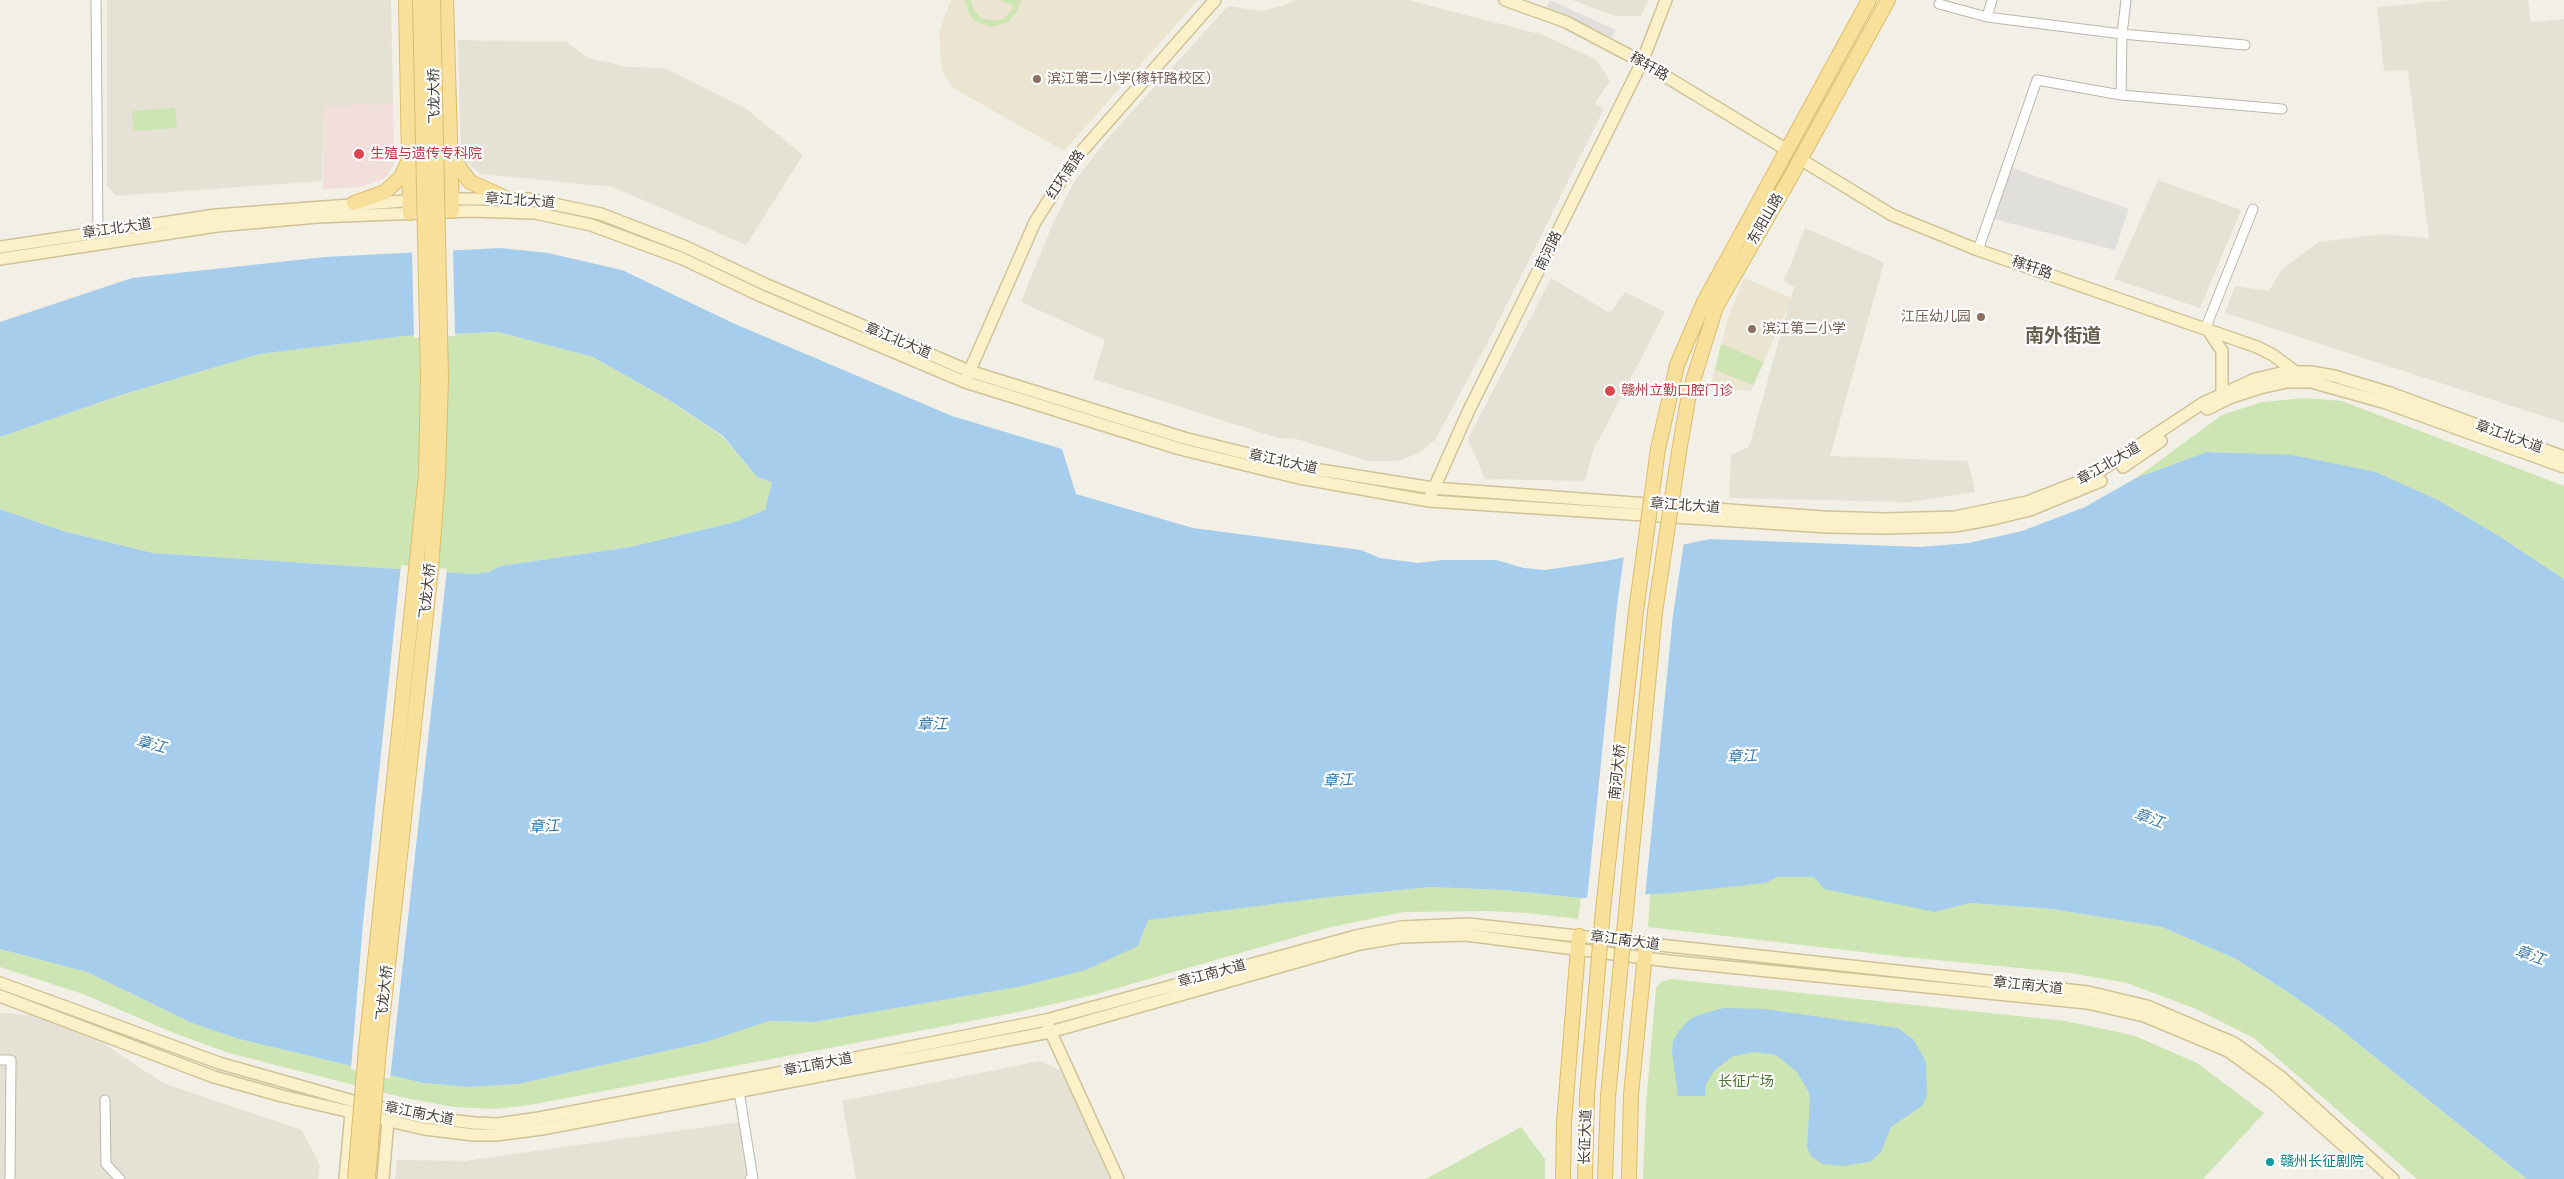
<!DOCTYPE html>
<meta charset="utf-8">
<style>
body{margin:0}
canvas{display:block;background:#f2efe7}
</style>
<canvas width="2564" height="1179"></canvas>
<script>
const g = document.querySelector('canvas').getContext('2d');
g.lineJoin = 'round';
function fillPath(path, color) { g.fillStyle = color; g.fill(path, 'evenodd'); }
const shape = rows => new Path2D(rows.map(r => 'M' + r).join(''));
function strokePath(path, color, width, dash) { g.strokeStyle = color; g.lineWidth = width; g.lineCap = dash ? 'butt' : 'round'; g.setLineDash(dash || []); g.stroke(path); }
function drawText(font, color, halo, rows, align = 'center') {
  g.font = font + ' Helvetica,"Noto Sans SC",sans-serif'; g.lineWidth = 4.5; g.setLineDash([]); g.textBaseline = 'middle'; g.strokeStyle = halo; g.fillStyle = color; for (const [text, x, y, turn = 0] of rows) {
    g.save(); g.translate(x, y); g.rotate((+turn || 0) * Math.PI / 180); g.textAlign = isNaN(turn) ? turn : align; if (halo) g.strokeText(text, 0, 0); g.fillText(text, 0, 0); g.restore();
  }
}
fillPath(shape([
 [107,0,391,0,393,104,324,107,322,181,116,196,107,186],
 [1296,0,1408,0,1543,35,1597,60,1610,81,1595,103,1604,109,1489,340,1435,440,1419,453,1398,461,1369,461,1293,438,1278,438,1093,379,1105,340,1021,302,1054,221,1076,179,1108,138,1228,6,1260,11,1282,6],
 [1572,0,1648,0,1641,16,1616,16],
 [2450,0,2528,0,2531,22,2564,19,2564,423,2225,313,2235,286,2269,291,2282,269,2319,242,2383,234,2429,238,2408,70,2384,71,2377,7],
 [458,40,566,42,588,58,627,67,664,68,745,108,803,155,746,245,613,187,481,174,461,158],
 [2158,180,2241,210,2200,308,2114,279],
 [1805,228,1884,262,1830,456,1968,461,1975,492,1908,502,1729,498,1731,455,1749,447,1794,287,1784,281],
 [1551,278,1610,313,1625,292,1665,312,1593,451,1585,481,1485,479,1468,439],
 [0,1013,31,1015,92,1036,163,1083,302,1130,320,1165,318,1179,0,1179],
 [1040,1061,1060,1070,1113,1179,856,1179,842,1101],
 [748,1121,755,1179,395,1179,397,1160,465,1161]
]), '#e6e1d5');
fillPath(shape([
 [951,0,1198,0,1064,151,953,88,942,71,939,33],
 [1744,278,1792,298,1751,391,1710,387,1729,315]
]), '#ebe4d1');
fillPath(shape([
 [393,104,394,164,386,178,362,187,323,189,324,107]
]), '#f2dedb');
fillPath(shape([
 [965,0,971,0,974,10,981,18,996,21,1005,18,1014,6,999,0,1021,0,1016,13,1008,22,991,27,975,21,968,12],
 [175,108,177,128,133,131,132,111],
 [498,332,593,357,669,400,723,437,757,477,772,482,765,510,735,522,630,547,500,566,489,572,474,574,153,553,63,531,0,509,0,437,121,395,260,354,404,336],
 [1721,344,1764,362,1753,385,1715,370],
 [2305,398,2342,401,2564,486,2564,579,2499,536,2438,500,2376,472,2241,453,2207,452,2136,478,2222,415,2262,402],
 [1777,877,1814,877,1935,912,1970,903,2052,909,2162,927,2236,959,2286,991,2335,1025,2527,1179,2417,1179,2254,1038,2196,1009,2127,983,2071,973,1905,957,1648,927,1650,894,1766,883],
 [1431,887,1504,890,1581,898,1578,919,1528,913,1487,911,1404,912,1331,927,1093,995,1018,1012,530,1105,494,1109,454,1107,405,1098,229,1053,174,1033,83,994,0,967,0,949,87,972,192,1023,239,1039,423,1083,469,1087,518,1084,706,1042,769,1021,815,1022,1018,987,1147,920,1322,898],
 [1671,979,2065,1021,2113,1031,2135,1036,2197,1063,2264,1113,2203,1179,1643,1179,1646,1105,1656,988,1661,982],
 [1521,1127,1545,1159,1545,1179,1426,1179]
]), '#cce5b2');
fillPath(shape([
 [1550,0,1616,30,1612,37,1546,7],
 [2010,167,2129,209,2115,250,1993,219]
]), '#e1dfdb');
fillPath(shape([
 [500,248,548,253,622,270,735,324,952,416,1062,449,1076,494,1193,528,1361,550,1380,558,1418,563,1443,560,1496,560,1524,568,1545,570,1606,561,1710,539,1921,547,1969,543,2022,531,2085,507,2136,478,2207,452,2292,455,2376,472,2438,500,2499,536,2564,579,2564,1179,2527,1179,2335,1025,2286,991,2236,959,2162,927,2052,909,1970,903,1935,912,1824,889,1814,877,1777,877,1766,883,1672,893,1581,898,1504,890,1431,887,1322,898,1148,920,1138,946,1086,970,1018,987,815,1022,769,1021,706,1042,518,1084,469,1087,423,1083,239,1039,192,1023,87,972,0,949,0,509,63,531,153,553,474,574,489,572,500,566,630,547,735,522,765,510,772,482,757,477,723,436,669,400,593,357,498,332,404,336,260,354,121,395,0,437,0,322,132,278,325,257],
 [1724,1008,1764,1009,1898,1028,1914,1040,1926,1062,1927,1096,1922,1106,1891,1127,1881,1152,1870,1162,1842,1166,1822,1164,1811,1156,1807,1147,1810,1096,1808,1091,1797,1072,1776,1055,1755,1052,1733,1056,1714,1071,1706,1084,1705,1096,1678,1096,1672,1052,1673,1041,1678,1032,1689,1020,1698,1015]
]), '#a6ceec');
fillPath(shape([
 [453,248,455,336,414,338,412,250],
 [1684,542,1673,615,1645,897,1587,900,1617,606,1624,555],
 [401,565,447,569,390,1079,351,1069,363,923]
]), '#f2efe7');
const street = shape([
 [96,0,98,232],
 [1939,4,1987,17,2122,34,2245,45],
 [1987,17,1992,0],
 [2121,95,2122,34,2126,0],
 [1978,250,2037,80,2121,95,2282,109],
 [2206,327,2253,209],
 [0,1060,11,1060,10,1179],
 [739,1091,753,1179,750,1179],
 [105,1100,106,1164,120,1179]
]);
const secondary = shape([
 [1505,0,1566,22,1642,62,1787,150],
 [1800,159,1892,215,1978,250,2257,347,2273,355,2297,373],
 [443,199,530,199,601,214,686,247,767,285,969,371,1184,438,1301,467,1433,488,1823,517,1884,519,1955,517,2027,502,2091,477,2203,403,2255,379,2285,372,2311,372,2334,376,2390,393,2564,457],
 [0,247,216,215,417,200],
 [0,259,217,226,317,217,471,211,535,213,591,225,683,259,761,296,965,382,1180,449,1299,478,1429,501,1828,527,1888,528,1955,526,1993,519,2030,510,2101,481],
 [2206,327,2222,351,2222,393],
 [967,377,1035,222,1074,160,1215,0],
 [2207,409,2232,397,2260,388,2287,382,2311,382,2386,403,2564,467],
 [2123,467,2161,441],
 [1431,495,1469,410,1642,62,1666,0],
 [0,983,219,1063,353,1101,423,1117,475,1123,497,1124,539,1118,805,1068,1046,1020,1356,936,1401,927,1468,924,2088,992,2147,1006,2234,1043,2281,1077,2393,1179],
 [0,996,214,1077,282,1096,424,1129,474,1135,496,1135,542,1129,1050,1032,1360,944,1401,937,1466,935,1668,961,2087,1003,2144,1016,2228,1051,2275,1085,2350,1151],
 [1048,1026,1118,1179],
 [345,1179,351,1113],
 [383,1179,388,1121]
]);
const primary = shape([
 [406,0,410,213],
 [446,0,452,211],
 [451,156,470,182,506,198],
 [354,203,385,192,401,177,408,162],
 [1658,449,1677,365,1704,302,1869,0],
 [1679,452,1689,394,1716,307,1789,180,1888,0],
 [1563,1179,1564,1123,1579,936],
 [1585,1179,1587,1095],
 [1605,1179,1608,1097],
 [1629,1179,1631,1095,1646,944]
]);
strokePath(street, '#bdb7aa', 11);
strokePath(secondary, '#d0c398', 14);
strokePath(primary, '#ddbd6a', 16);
strokePath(street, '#fff', 9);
strokePath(secondary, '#fbf0c8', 11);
strokePath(primary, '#f9e09a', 14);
const primaryBridge = shape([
 [1587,1095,1603,910,1636,611,1658,449],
 [1608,1097,1655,612,1679,452],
 [355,1179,366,1048,426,474,428,378,420,0],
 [368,1179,379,1049,431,569,438,476,441,378,433,0]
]);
strokePath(primaryBridge, '#ddbd6a', 16, []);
strokePath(primaryBridge, '#f9e09a', 14);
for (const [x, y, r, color] of [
 [1037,79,5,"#8d6e63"],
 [359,154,6,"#e0444e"],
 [1981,317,5,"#8d6e63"],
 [1752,329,5,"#8d6e63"],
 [1610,391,6,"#e0444e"],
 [2270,1162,5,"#0f9aa8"]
]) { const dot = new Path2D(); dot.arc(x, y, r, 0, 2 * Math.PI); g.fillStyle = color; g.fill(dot); strokePath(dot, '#fff', 2); }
drawText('14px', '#453f36', '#fff', [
 ["稼轩路",1649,67,30],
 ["飞龙大桥",435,96,-91],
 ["红环南路",1066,175,-56],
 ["章江北大道",520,201,4],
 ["东阳山路",1766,219,-60],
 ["章江北大道",117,229,-8],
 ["南河路",1549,251,-64],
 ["稼轩路",2032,268,19],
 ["章江北大道",898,341,23],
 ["章江北大道",2509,437,20],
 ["章江北大道",1283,462,12],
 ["章江北大道",2109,464,-30],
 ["章江北大道",1685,506,4],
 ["飞龙大桥",428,591,-84],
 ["南河大桥",1618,772,-84],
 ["章江南大道",1625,941,7],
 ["章江南大道",1212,974,-15],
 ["章江南大道",2028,986,6],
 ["飞龙大桥",385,993,-84],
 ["章江南大道",818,1065,-11],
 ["章江南大道",419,1114,11],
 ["长征大道",1586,1137,-88]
]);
drawText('14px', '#785e54', '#fff', [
 ["滨江第二小学(稼轩路校区）",1047,79],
 ["江压幼儿园",1971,317,"right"],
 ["滨江第二小学",1762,329]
], 'left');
drawText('14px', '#be3a42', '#fff', [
 ["生殖与遗传专科院",370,154],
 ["赣州立勤口腔门诊",1621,391]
], 'left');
drawText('14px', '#46732d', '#fff', [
 ["长征广场",1746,1082]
]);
drawText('14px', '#0d838f', '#fff', [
 ["赣州长征剧院",2280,1162]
], 'left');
drawText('italic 15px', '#3577ab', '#fff', [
 ["章江",932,725],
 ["章江",151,745,15],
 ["章江",1742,757,-3],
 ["章江",1338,781,-3],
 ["章江",2149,819,20],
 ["章江",544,827,-3],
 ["章江",2530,956,20]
]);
drawText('bold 19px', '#675e4e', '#fff', [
 ["南外街道",2063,337]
]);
</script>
